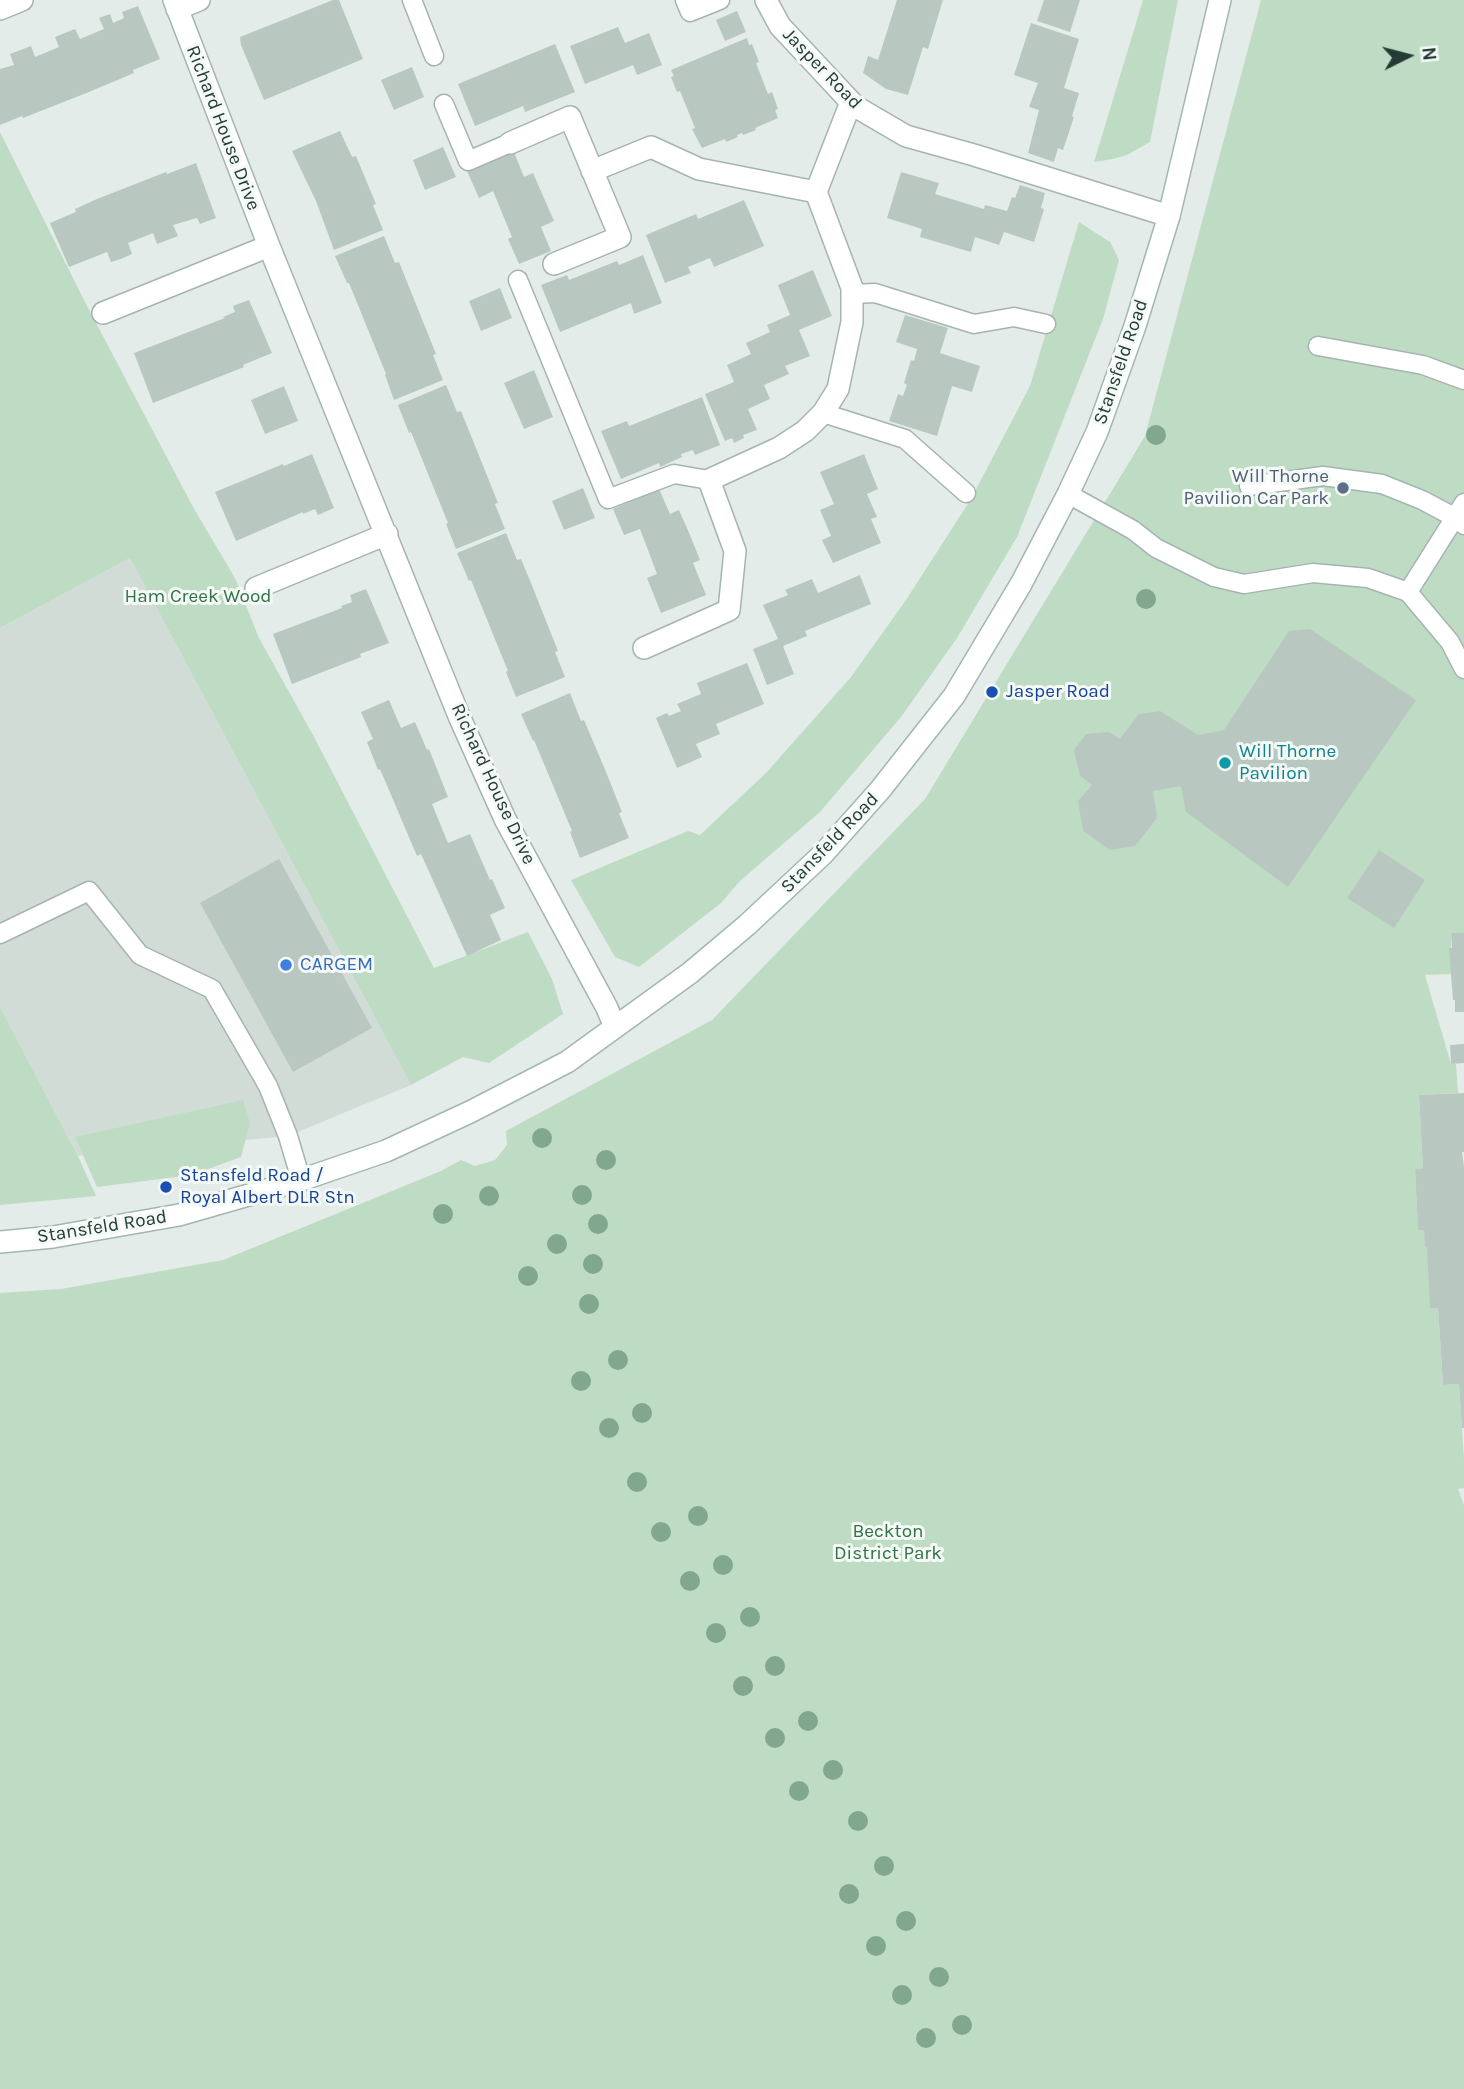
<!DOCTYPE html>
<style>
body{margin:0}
#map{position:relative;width:1464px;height:2089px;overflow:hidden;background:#e3ece8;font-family:Karla,sans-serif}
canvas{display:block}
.north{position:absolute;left:1373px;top:21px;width:70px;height:70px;-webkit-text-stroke:5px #f4f9f6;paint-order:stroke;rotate:84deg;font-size:19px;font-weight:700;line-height:28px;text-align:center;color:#243c35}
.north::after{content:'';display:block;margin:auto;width:24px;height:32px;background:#243c35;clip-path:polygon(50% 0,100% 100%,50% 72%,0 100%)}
</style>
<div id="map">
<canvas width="1464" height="2089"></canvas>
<div class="north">N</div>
</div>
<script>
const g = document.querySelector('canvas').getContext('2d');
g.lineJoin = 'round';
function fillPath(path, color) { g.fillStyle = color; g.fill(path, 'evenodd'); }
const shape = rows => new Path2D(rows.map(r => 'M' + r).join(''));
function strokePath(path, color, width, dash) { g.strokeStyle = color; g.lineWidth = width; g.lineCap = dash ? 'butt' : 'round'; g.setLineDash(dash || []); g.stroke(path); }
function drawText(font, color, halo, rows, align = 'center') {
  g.font = font + ' Karla,sans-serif'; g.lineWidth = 6; g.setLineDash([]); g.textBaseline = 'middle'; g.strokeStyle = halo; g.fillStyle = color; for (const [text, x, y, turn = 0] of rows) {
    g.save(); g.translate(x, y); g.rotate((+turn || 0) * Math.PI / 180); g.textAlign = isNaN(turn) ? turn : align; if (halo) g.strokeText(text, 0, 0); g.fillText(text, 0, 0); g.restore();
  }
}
fillPath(shape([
 [130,558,411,1085,288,1136,78,1156,0,1007,0,628]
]), '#d2dcd7');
fillPath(shape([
 [1143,0,1178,0,1150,142,1127,155,1113,159,1094,162],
 [1261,0,1464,0,1464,933,1451,934,1451,974,1425,975,1451,1064,1456,1064,1458,1093,1419,1095,1423,1169,1415,1170,1418,1230,1424,1230,1438,1308,1443,1385,1459,1384,1464,1459,1464,1488,1458,1489,1464,1505,1464,2089,0,2089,0,1293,61,1289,223,1260,441,1171,461,1160,475,1166,495,1160,507,1145,506,1131,712,1020,925,799,1145,436],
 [0,132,85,302,193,507,235,578,259,638,313,735,434,968,528,932,552,979,563,1014,489,1063,463,1057,411,1085,130,558,0,628],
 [1079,222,1110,242,1119,260,1103,319,1017,537,957,638,901,717,820,812,740,881,721,903,639,967,615,957,571,880,688,831,700,835,766,773,851,677,906,600,971,499,1030,386],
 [0,1007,78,1156,96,1196,0,1205],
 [243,1100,250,1123,241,1157,192,1175,97,1187,75,1137]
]), '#bedcc4');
fillPath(shape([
 [333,0,339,0,363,59,264,100,241,45,240,37],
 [897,0,943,0,928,49,923,47,908,95,886,89,863,73,868,56,878,60],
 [1044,0,1080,0,1070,32,1037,21],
 [138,6,160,59,133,70,134,73,89,92,23,118,22,116,0,125,0,69,14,65,10,54,31,46,35,57,59,47,55,37,75,29,80,39,104,29,99,18,110,14,113,23,124,18,122,12],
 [737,11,746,32,725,41,716,20],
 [1031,23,1079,39,1064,88,1079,93,1072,116,1074,117,1063,150,1058,148,1054,162,1028,153,1039,110,1029,107,1038,83,1014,75],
 [618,27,625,43,649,33,662,65,637,75,633,65,585,84,570,46],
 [747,38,749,45,752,44,759,62,756,63,768,94,772,92,778,109,775,110,778,118,755,128,756,130,743,135,742,133,737,135,738,137,726,142,725,139,702,148,692,129,695,128,680,91,677,92,671,77,674,76,671,70],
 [555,44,575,92,525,112,523,106,475,126,458,84],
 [412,67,424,97,394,110,381,80],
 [340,131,352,157,356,156,376,204,373,205,383,230,334,250,316,201,292,151],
 [443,147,456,177,425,190,413,160],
 [514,152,524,177,533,173,554,221,541,227,551,251,519,264,508,239,512,237,493,191,479,198,467,171],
 [196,163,216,218,200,224,197,218,173,225,178,236,157,244,153,233,128,243,132,254,121,259,111,262,107,252,69,267,50,223,76,212,75,209,97,199,166,172,167,174],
 [901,172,939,183,935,194,984,209,985,205,1007,211,1012,197,1015,198,1020,185,1045,193,1041,208,1044,209,1034,242,1004,232,999,245,975,237,971,252,920,237,922,229,887,218],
 [744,200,764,246,714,267,710,258,688,267,691,273,665,283,646,235,696,214,698,219],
 [384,236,395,263,399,262,436,354,433,355,443,380,394,400,385,375,386,374,349,283,347,283,335,256],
 [643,255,662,303,634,314,631,303,560,332,541,285,567,275,569,280,617,261,619,265],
 [813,270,832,316,799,330,810,356,785,366,789,374,764,385,770,399,748,409,757,430,743,435,744,438,734,443,732,438,725,441,705,394,734,382,727,365,751,354,746,343,770,332,767,325,790,315,778,285],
 [500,288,512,318,481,331,469,301],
 [249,300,272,353,243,365,244,367,153,403,134,353,225,318,223,317,235,312,233,306],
 [905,315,948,328,940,353,980,366,972,392,952,386,937,436,889,421,898,394,903,396,907,385,904,383,911,360,914,361,917,349,896,342],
 [534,370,553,417,524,429,504,383],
 [446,385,457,412,461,411,480,458,498,503,495,504,505,529,456,549,446,524,448,523,411,432,409,433,398,405],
 [284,386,298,421,265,434,251,400],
 [702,397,720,445,695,455,693,450,681,454,682,457,660,467,659,463,621,479,601,431,627,421,629,426],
 [312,454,334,508,318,515,315,509,303,514,303,512,236,541,215,492,283,464,284,466],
 [864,454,878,489,867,494,877,517,871,519,881,543,833,563,822,540,831,536,820,510,834,504,820,472],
 [583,488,595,518,564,530,552,501],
 [659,489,670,514,679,510,690,535,700,560,693,563,706,595,661,613,647,578,657,574,640,529,624,535,613,509],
 [506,533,517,560,521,559,531,583,558,651,555,652,565,677,516,697,506,672,508,671,490,627,471,580,469,581,457,553],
 [860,575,871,604,805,631,807,636,783,646,794,674,767,685,753,649,778,639,763,605,788,595,785,590,812,579,818,593],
 [366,589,389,643,360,654,361,657,292,684,273,634,342,608,341,606,352,602,350,595],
 [1310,629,1416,700,1288,887,1186,812,1181,786,1153,791,1157,818,1135,846,1110,850,1083,831,1078,801,1092,785,1080,776,1074,750,1086,734,1109,732,1120,739,1139,714,1160,711,1198,735,1224,730,1289,631],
 [747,663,764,704,716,724,720,734,696,744,702,757,677,768,656,718,667,713,669,716,681,711,677,704,701,694,697,683],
 [570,693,581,721,584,720,604,767,622,812,619,813,629,838,580,858,570,832,572,831,534,740,533,741,521,714],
 [389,700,401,728,415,722,427,750,429,749,448,797,432,804,448,843,470,834,490,880,492,879,505,908,490,915,501,940,467,956,421,854,417,856,380,769,378,770,367,742,373,739,361,712],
 [1379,850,1425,880,1394,928,1347,898],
 [279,859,372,1028,293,1072,200,903],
 [1451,933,1464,933,1464,1012,1455,1012,1455,1000,1453,1000,1449,948,1452,948],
 [1464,1044,1464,1063,1451,1064,1450,1045],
 [1464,1093,1464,1152,1462,1152,1464,1167,1464,1428,1462,1428,1459,1384,1443,1385,1438,1308,1430,1308,1427,1247,1425,1247,1424,1230,1418,1230,1415,1169,1423,1169,1419,1095]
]), '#b9c7c1');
const lane = shape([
 [412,0,434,56],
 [685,0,690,12,720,0],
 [444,104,468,161,510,143],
 [518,280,608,499,674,474,709,480],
 [852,294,875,293,974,324,1014,317,1046,324],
 [1318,346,1423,365,1464,380],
 [823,413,905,439,966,493],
 [1249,486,1323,476,1382,484,1422,500,1454,517,1464,525],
 [1068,494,1133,530,1156,548,1214,577,1244,584,1313,573,1368,578,1408,592,1450,642,1464,669],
 [1408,592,1464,503],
 [0,934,89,891,140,955,212,989,268,1086,288,1136,301,1180]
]);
const street = shape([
 [174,0,269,246,459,716,505,819,607,1008,615,1027],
 [766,0,780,26,851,102,858,108,906,136,974,155,1169,216],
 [0,9,22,0],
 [177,9,199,0],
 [510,143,570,117,620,237,554,264],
 [592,171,651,147,699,169,816,192],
 [103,313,269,246],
 [256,588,387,534],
 [644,648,729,610,735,551,709,480,779,448,805,431,823,413,838,389,852,322,852,288,816,192,851,102]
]);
const secondary = shape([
 [0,1242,53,1237,179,1215,301,1180,386,1151,470,1112,567,1062,690,973,747,925,823,854,880,790,954,696,1021,584,1068,494,1097,432,1135,326,1169,216,1220,0]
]);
strokePath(lane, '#a6b4af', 21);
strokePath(street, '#a6b4af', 24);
strokePath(secondary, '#a2b7af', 24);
strokePath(lane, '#fff', 18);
strokePath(street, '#fff', 21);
strokePath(secondary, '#fff', 21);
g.fillStyle = '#81a88f';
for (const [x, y] of [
 [1156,435],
 [1146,599],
 [542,1138],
 [606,1160],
 [582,1195],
 [489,1196],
 [443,1214],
 [598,1224],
 [557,1244],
 [593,1264],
 [528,1276],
 [589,1304],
 [618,1360],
 [581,1381],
 [642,1413],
 [609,1428],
 [637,1482],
 [698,1516],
 [661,1532],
 [723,1565],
 [690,1581],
 [750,1617],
 [716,1633],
 [775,1666],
 [743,1686],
 [808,1721],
 [775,1738],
 [833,1770],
 [799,1791],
 [858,1821],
 [884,1866],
 [849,1894],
 [906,1921],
 [876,1946],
 [939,1977],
 [902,1995],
 [962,2025],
 [926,2038]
]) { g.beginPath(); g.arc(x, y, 10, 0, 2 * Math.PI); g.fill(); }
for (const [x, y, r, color] of [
 [1343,488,7,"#5c6f8a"],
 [992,692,7,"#1a4fb4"],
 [1225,763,7,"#0f9aa8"],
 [286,965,7,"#3f7fe0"],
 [166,1187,7,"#1a4fb4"]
]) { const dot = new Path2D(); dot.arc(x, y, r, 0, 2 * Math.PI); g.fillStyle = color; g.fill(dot); strokePath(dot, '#f4f9f6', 2.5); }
drawText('19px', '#243c35', '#f4f9f6', [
 ["Jasper Road",822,69,46],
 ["Richard House Drive",223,128,69],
 ["Stansfeld Road",1121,362,-71],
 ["Richard House Drive",493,784,65],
 ["Stansfeld Road",830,843,-46],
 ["Stansfeld Road",102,1227,-9]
]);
drawText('19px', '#4e5e75', '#f4f9f6', [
 ["Will Thorne",1329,477],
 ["Pavilion Car Park",1329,499]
], 'right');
drawText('19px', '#317146', '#f4f9f6', [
 ["Ham Creek Wood",198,597],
 ["Beckton",888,1532],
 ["District Park",888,1554]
]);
drawText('19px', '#164399', '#f4f9f6', [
 ["Jasper Road",1006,692],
 ["Stansfeld Road /",180,1176],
 ["Royal Albert DLR Stn",180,1198]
], 'left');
drawText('19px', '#0d838f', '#f4f9f6', [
 ["Will Thorne",1239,752],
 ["Pavilion",1239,774]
], 'left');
drawText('19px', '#366cbe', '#f4f9f6', [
 ["CARGEM",300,965]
], 'left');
</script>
